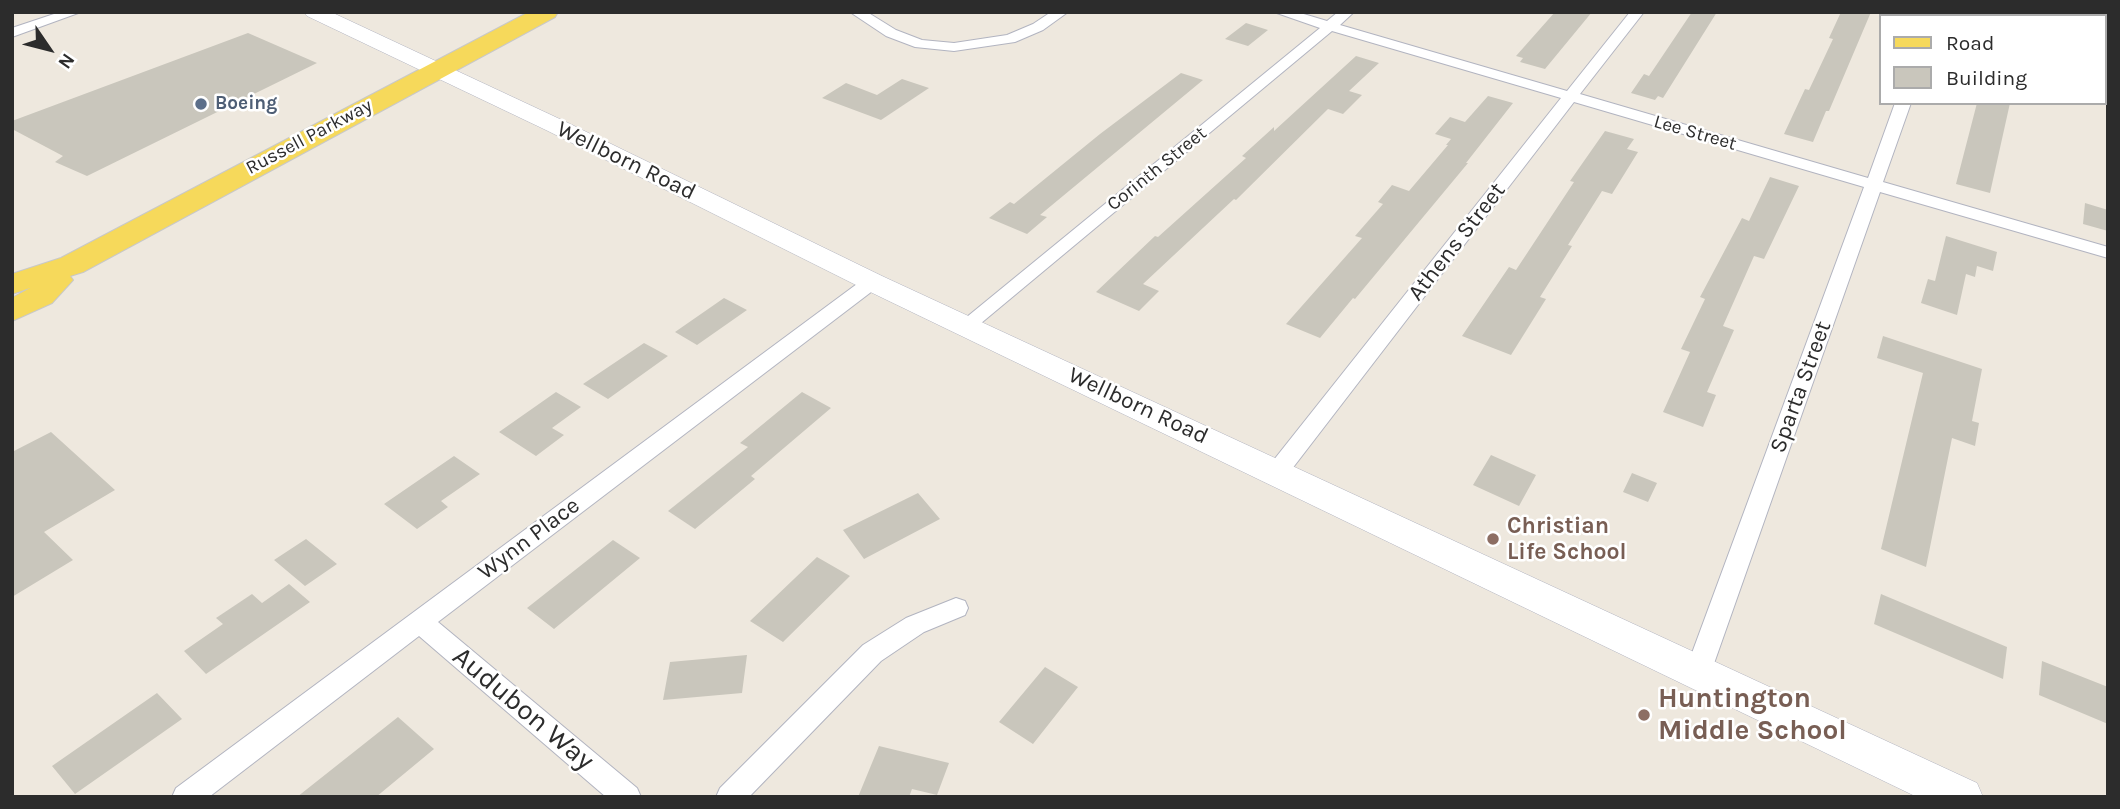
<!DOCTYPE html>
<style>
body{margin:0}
#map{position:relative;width:2120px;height:809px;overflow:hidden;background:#eee8de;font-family:Karla,sans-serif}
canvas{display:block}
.frame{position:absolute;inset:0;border:14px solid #2c2c2c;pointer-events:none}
.legend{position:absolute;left:1879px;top:14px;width:228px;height:91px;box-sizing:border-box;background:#fff;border:2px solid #ababab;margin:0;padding:9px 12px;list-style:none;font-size:21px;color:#2c2c2c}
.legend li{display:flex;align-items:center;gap:14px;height:35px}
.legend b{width:35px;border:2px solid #ababab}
.north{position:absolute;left:14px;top:14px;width:70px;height:70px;-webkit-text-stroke:5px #fff;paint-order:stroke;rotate:125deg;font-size:19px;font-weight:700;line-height:28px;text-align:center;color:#2c2c2c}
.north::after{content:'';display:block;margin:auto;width:24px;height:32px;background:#2c2c2c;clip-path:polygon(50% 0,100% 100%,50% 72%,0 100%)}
</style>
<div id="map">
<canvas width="2120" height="809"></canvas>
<div class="frame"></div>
<ul class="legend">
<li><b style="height:9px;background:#f6d95b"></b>Road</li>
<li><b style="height:19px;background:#c9c6bc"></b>Building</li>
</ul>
<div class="north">N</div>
</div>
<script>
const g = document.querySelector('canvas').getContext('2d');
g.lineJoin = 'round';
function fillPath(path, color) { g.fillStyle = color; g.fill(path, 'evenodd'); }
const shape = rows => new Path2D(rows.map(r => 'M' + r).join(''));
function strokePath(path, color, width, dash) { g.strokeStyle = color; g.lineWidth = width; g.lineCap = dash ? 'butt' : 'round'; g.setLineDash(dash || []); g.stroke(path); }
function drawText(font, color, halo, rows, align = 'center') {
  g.font = font + ' Karla,sans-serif'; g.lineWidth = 5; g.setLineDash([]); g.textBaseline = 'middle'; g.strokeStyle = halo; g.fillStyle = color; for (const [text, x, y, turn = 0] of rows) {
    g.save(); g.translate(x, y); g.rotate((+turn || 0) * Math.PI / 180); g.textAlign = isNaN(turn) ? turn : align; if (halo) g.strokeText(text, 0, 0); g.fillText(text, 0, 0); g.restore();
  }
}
fillPath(shape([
 [1555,12,1592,12,1545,69,1520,62,1523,58,1516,56],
 [1692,12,1717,12,1663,98,1658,96,1655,100,1631,93,1644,74,1649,76],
 [1841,12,1871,12,1829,111,1826,111,1813,142,1784,134,1805,89,1809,90,1833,39,1829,38],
 [1246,23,1268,30,1248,46,1225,39],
 [248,33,317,63,87,176,55,162,63,156,12,129,12,121],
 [1356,56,1379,63,1349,91,1362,95,1343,114,1328,109,1236,200,1234,199,1143,284,1159,291,1139,311,1096,292,1155,236,1158,237,1246,158,1242,156,1274,127,1274,131],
 [1181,73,1203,80,1040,215,1047,217,1027,234,989,218,1010,202,1014,204,1100,134],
 [902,79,929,88,881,120,822,98,846,83,877,95],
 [1488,96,1513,103,1466,163,1468,163,1355,299,1353,298,1320,338,1286,324,1362,238,1355,236,1383,204,1378,202,1392,185,1409,191,1448,145,1446,145,1451,139,1435,134,1450,117,1465,122],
 [1977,103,2010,103,1990,193,1956,184],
 [1605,131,1634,139,1627,149,1638,152,1612,194,1602,191,1568,245,1572,246,1540,297,1546,299,1511,355,1462,336,1509,267,1516,270,1574,182,1570,181],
 [1770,177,1799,186,1764,259,1754,256,1723,326,1734,330,1707,392,1716,395,1703,427,1663,412,1690,352,1681,349,1705,299,1700,297,1742,218,1749,221],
 [2085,203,2108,210,2108,231,2083,224],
 [1946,236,1997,252,1993,271,1977,266,1975,277,1966,274,1957,315,1921,303,1928,279,1935,281],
 [724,298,747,310,697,345,675,332],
 [1883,336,1982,369,1972,421,1979,423,1975,446,1952,438,1926,567,1881,549,1923,373,1877,358],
 [644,343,668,356,608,399,583,384],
 [556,392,581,407,552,428,564,435,536,456,499,432],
 [802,392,831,408,751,476,755,479,695,529,668,511,748,447,740,443],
 [51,432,115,490,44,532,73,560,12,597,12,452],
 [1491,455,1536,475,1519,506,1473,485],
 [454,456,480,474,441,501,448,507,417,529,384,504],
 [1632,473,1657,483,1648,502,1623,492],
 [918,493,940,519,864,559,843,530],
 [306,539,337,564,305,586,274,560],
 [613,540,640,558,554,629,527,608],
 [817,557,850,576,783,642,750,621],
 [289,584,310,602,206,674,184,651,223,624,216,618,252,594,262,603],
 [1881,594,2007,647,2003,679,1874,624],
 [747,655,742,693,663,700,670,662],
 [2042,661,2108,687,2108,724,2039,695],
 [1045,667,1078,687,1033,744,999,722],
 [157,693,182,719,75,794,52,766],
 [398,717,434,749,376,797,297,797],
 [879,746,949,763,937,795,912,789,909,797,858,797]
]), '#c9c6bc');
const street = shape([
 [60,12,81,12,12,37,12,28,60,12],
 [850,12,867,12,896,30,922,40,954,43,1007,35,1033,24,1051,12,1068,12,1043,30,1015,42,954,51,915,47,886,36,850,12],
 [1274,12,1297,12,1327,21,1338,12,1354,12,1340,25,1567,91,1630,12,1644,12,1580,94,1868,178,1895,103,1911,103,1883,182,2108,247,2108,258,1880,192,1711,672,1707,680,1698,683,1689,680,1685,672,1864,187,1574,102,1285,478,1277,480,1269,478,1266,472,1269,466,1561,98,1332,31,974,329,960,329,957,325,1320,28,1274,12],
 [1930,12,1944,12,1943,16,1929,16,1930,12],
 [872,276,879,278,881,282,879,286,438,622,637,788,641,797,606,797,419,636,209,797,172,797,176,788,865,278,872,276],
 [956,598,965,601,968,608,965,615,924,632,881,661,749,797,716,797,720,788,863,645,906,618,956,598]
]);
const secondary = shape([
 [304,12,331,12,564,121,882,276,1977,783,1983,797,1917,797,862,288,548,131,307,16,304,12]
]);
const primary = shape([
 [529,12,558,12,555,17,83,272,70,276,73,280,52,303,12,321,12,298,30,288,12,294,12,274,61,258,529,12]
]);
strokePath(street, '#b2b4c0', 2);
strokePath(secondary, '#b2b4c0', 1);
strokePath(primary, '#c8c8c8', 2);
fillPath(street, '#fff');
fillPath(secondary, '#fff');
fillPath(primary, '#f6d95b');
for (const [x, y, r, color] of [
 [201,104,7,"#5c6f8a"],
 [1493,539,7,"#8d6e63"],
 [1644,715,7,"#8d6e63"]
]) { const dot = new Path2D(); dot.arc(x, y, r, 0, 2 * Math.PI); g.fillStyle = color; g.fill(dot); strokePath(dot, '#fff', 2.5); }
drawText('bold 19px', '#4e5e75', '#fff', [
 ["Boeing",215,104]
], 'left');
drawText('19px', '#2c2c2c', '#fff', [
 ["Lee Street",1695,133,16],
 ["Russell Parkway",309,137,-28],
 ["Corinth Street",1157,169,-39]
]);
drawText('23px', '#2c2c2c', '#fff', [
 ["Wellborn Road",626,161,26],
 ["Athens Street",1457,242,-52],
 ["Sparta Street",1801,387,-70],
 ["Wellborn Road",1138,406,25],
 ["Wynn Place",529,539,-37]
]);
drawText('bold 23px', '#785e54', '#fff', [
 ["Christian",1507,526],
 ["Life School",1507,552]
], 'left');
drawText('bold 28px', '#785e54', '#fff', [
 ["Huntington",1658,699],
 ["Middle School",1658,731]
], 'left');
drawText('28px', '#2c2c2c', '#fff', [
 ["Audubon Way",523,709,40]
]);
</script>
